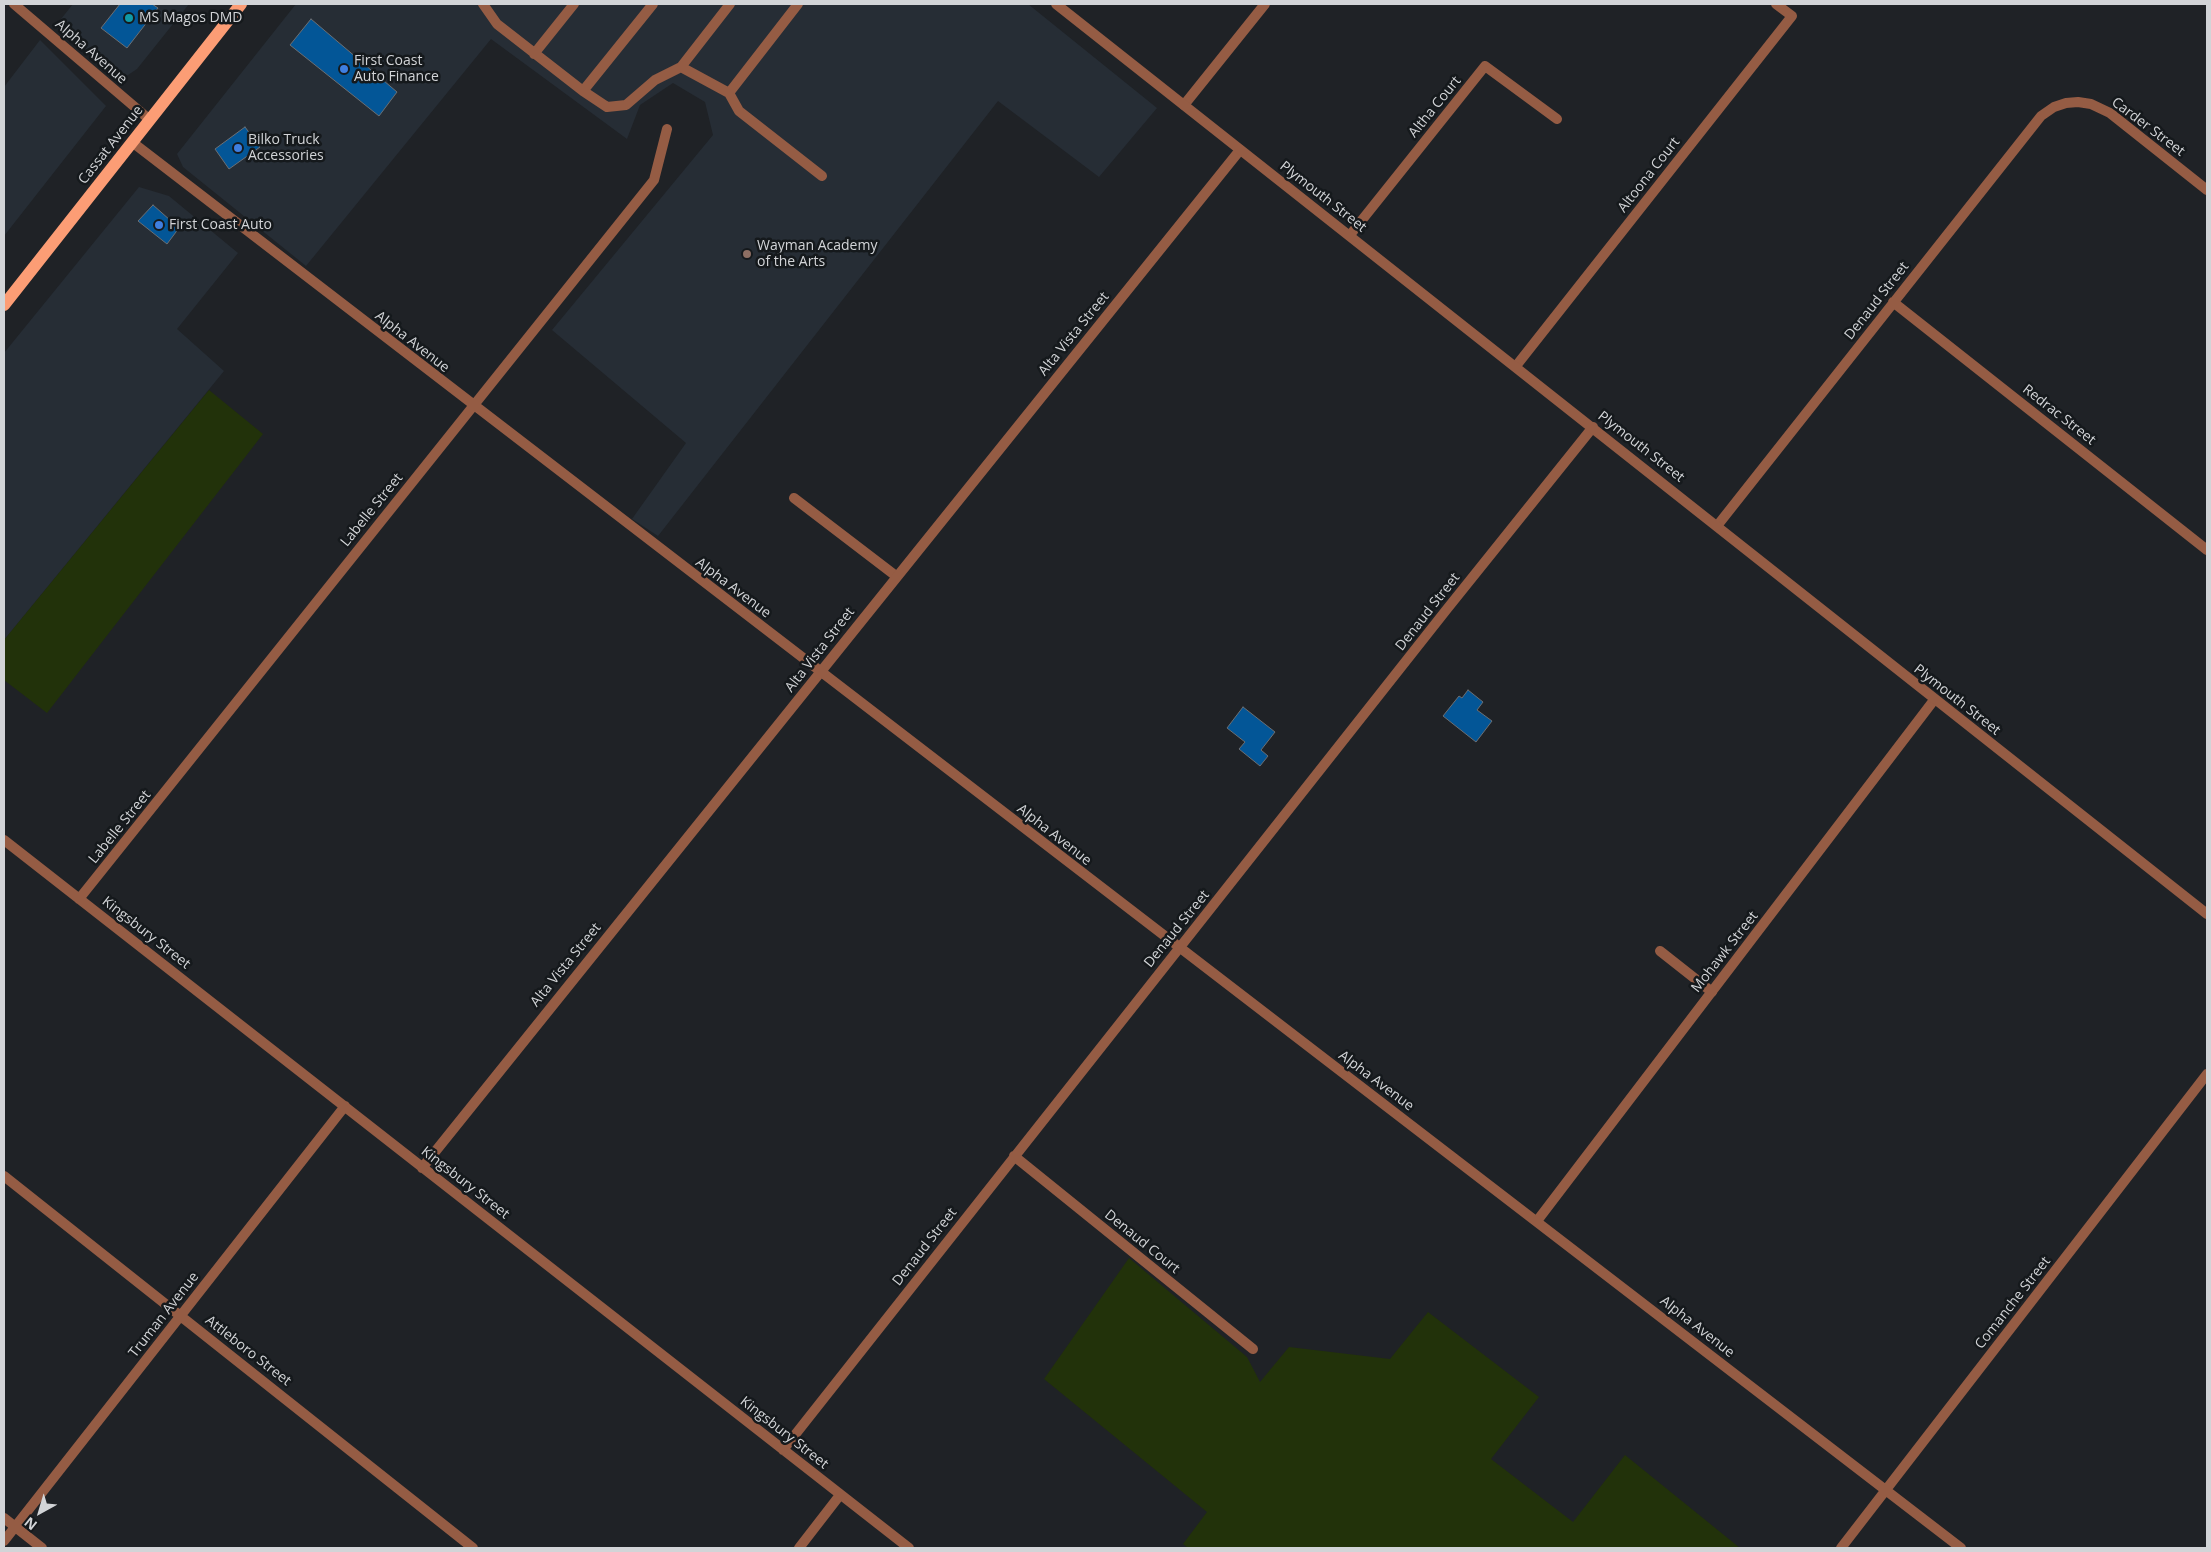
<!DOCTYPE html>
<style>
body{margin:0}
#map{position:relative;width:2211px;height:1552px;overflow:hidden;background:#1f2226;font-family:"Open Sans",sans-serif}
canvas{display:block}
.frame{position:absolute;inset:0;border:5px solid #d2d4d7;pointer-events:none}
.north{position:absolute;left:15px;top:1487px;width:50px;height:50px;-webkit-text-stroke:4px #15191c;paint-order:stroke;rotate:219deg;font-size:14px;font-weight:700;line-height:20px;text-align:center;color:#d2d4d7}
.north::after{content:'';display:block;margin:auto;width:18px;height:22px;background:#d2d4d7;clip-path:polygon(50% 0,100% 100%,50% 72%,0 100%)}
</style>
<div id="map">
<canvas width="2211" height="1552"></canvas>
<div class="frame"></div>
<div class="north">N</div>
</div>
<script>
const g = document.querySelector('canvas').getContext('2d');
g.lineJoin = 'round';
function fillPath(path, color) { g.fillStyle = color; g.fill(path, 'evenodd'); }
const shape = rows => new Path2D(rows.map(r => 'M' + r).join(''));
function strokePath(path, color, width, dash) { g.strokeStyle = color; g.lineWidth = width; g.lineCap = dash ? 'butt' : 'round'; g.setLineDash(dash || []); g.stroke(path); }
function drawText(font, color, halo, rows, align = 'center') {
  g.font = font + ' "Open Sans",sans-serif'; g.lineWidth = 5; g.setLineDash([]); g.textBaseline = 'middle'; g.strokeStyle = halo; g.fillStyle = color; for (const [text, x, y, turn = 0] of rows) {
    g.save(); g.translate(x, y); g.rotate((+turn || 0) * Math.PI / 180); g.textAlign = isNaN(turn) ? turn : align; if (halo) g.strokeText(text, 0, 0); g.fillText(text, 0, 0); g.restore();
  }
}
fillPath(shape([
 [73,4,189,4,137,69,125,77,112,74,57,24],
 [296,4,1028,4,1157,108,1099,177,998,101,658,536,632,519,686,443,552,330,713,135,705,102,673,83,640,105,627,139,491,39,306,266,183,167,177,154],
 [40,40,106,106,4,236,4,87],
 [139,187,169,196,238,253,177,329,224,371,4,640,4,353]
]), '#262d35');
fillPath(shape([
 [209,390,263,434,47,713,4,680,4,640],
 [1129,1258,1247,1357,1260,1382,1289,1347,1390,1359,1428,1312,1539,1397,1491,1459,1573,1522,1625,1455,1740,1548,1188,1548,1183,1544,1207,1512,1044,1379]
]), '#22320a');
const building = shape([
 [120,4,152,4,158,8,127,48,101,28,120,4],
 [311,19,397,92,379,116,290,45,311,19],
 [245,127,260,147,229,169,215,149,245,127],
 [153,205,179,228,167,244,138,221,153,205],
 [1468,690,1483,702,1477,710,1492,721,1476,742,1443,716,1459,696,1462,698,1468,690],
 [1243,707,1275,732,1261,750,1268,756,1260,766,1239,749,1245,742,1227,728,1243,707]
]);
fillPath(building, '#035697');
strokePath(building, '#6b6f74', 1);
strokePath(shape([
 [483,4,497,24,583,91],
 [653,4,583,91,607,107,626,105,655,80,681,67,729,93,798,4],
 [534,54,574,4],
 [681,67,730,4],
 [729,93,739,111,822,176],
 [794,498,896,576],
 [1660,951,1712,992]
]), '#955c44', 10);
strokePath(shape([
 [14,4,150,120],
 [1184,105,1265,4],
 [132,142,1961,1548],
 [1350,235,1485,66,1557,119],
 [1893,302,2207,550],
 [1516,366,1792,16,1776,4],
 [1717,526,2041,116,2054,107,2066,103,2078,102,2091,104,2110,113,2207,190],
 [4,840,909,1548],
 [79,899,654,180,667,129],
 [1014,1156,1253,1349],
 [422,1168,1240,150],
 [4,1176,473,1548],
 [1537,1221,1934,700],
 [783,1450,1447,609,1593,427],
 [4,1518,42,1548],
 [4,1541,345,1106],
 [799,1548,840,1495],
 [1841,1548,2207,1074]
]), '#955c44', 10);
strokePath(shape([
 [1056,4,2207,914]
]), '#955c44', 10);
strokePath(shape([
 [4,305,241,4]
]), '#fc9d75', 12);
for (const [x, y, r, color] of [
 [129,18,5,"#0f9aa8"],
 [344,69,5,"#3f7fe0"],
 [238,148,5,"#3f7fe0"],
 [159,225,5,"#3f7fe0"],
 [747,254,5,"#8d6e63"]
]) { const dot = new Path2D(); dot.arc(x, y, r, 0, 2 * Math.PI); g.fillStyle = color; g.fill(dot); strokePath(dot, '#15191c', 2); }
drawText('14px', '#d2d4d7', '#15191c', [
 ["MS Magos DMD",139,18],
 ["First Coast",354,61],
 ["Auto Finance",354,77],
 ["Bilko Truck",248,140],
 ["Accessories",248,156],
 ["First Coast Auto",169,225],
 ["Wayman Academy",757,246],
 ["of the Arts",757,262]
], 'left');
drawText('14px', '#d2d4d7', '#15191c', [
 ["Alpha Avenue",91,52,41],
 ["Altha Court",1435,107,-51],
 ["Carder Street",2148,127,37],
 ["Cassat Avenue",111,145,-52],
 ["Altoona Court",1649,175,-52],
 ["Plymouth Street",1323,197,38],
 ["Denaud Street",1877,301,-52],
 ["Alta Vista Street",1074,334,-51],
 ["Alpha Avenue",412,342,38],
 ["Redrac Street",2059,415,38],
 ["Plymouth Street",1641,447,38],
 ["Labelle Street",372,510,-51],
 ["Alpha Avenue",733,588,37],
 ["Denaud Street",1428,612,-52],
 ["Alta Vista Street",820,650,-52],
 ["Plymouth Street",1957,700,38],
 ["Labelle Street",120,827,-51],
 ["Alpha Avenue",1054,835,38],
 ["Denaud Street",1177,929,-51],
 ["Kingsbury Street",146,933,38],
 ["Mohawk Street",1725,952,-52],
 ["Alta Vista Street",566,965,-51],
 ["Alpha Avenue",1376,1081,37],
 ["Kingsbury Street",465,1183,38],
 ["Denaud Court",1142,1242,39],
 ["Denaud Street",925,1247,-52],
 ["Comanche Street",2013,1303,-52],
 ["Truman Avenue",164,1315,-52],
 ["Alpha Avenue",1697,1327,38],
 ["Attleboro Street",248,1351,38],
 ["Kingsbury Street",784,1433,38]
]);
</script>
